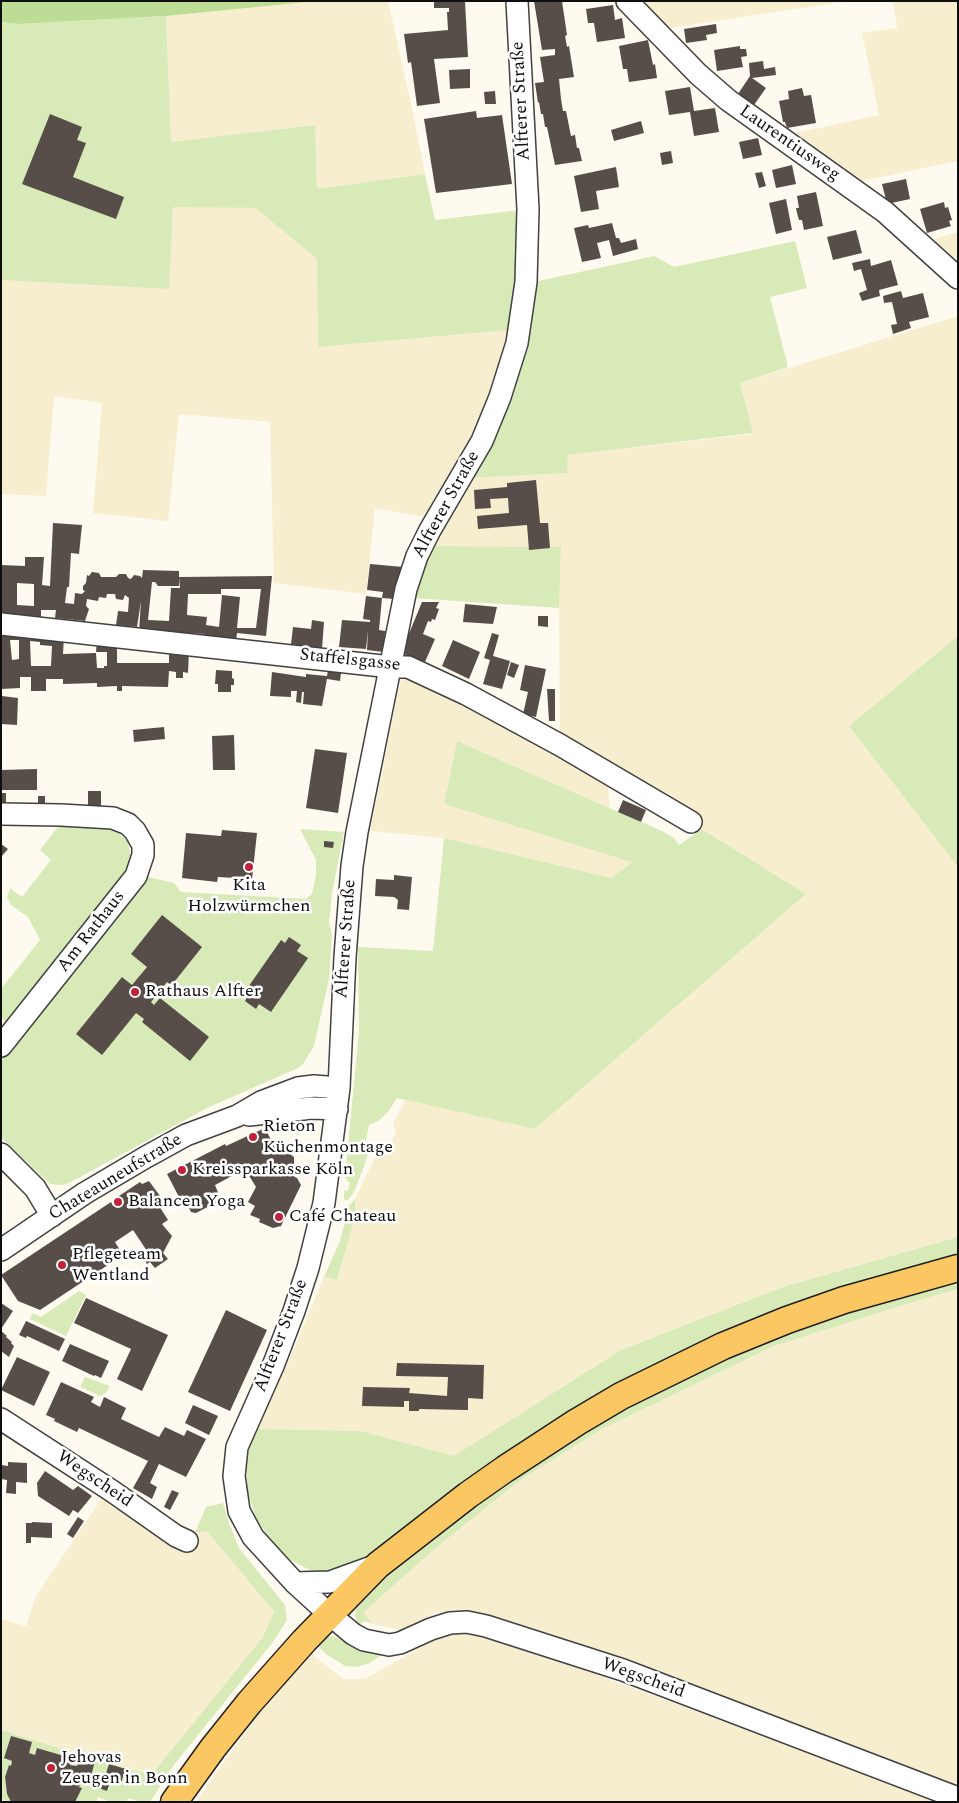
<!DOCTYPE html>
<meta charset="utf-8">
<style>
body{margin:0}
#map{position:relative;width:959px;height:1803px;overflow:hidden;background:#fffaef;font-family:Spectral,serif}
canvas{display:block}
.frame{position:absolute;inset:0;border:2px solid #0e0e0e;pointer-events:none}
</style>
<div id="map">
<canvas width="959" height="1803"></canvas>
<div class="frame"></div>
</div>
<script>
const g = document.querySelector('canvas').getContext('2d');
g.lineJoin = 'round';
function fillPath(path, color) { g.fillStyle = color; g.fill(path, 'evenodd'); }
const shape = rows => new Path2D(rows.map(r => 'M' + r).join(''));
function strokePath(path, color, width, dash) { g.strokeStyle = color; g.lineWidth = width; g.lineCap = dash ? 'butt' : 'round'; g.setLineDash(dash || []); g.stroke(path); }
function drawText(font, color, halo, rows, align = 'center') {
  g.font = font + ' Spectral,serif'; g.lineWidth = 5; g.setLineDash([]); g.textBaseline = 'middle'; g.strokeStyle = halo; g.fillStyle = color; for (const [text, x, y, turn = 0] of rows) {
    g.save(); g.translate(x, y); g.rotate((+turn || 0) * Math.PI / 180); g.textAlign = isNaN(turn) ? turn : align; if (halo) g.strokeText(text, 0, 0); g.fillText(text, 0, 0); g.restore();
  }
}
fillPath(shape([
 [306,1,388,1,412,109,425,174,317,189,315,125,171,142,166,16],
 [637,1,849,1,662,29],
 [893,1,958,1,958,161,857,182,786,135,879,115,862,33,897,28],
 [173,206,257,208,317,259,318,347,509,330,497,381,475,434,426,517,375,508,366,594,274,583,270,422,179,414,168,521,93,513,102,403,54,396,46,496,1,494,1,280,169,289],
 [958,232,958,278,919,243],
 [958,316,958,636,849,726,958,867,958,1237,783,1287,621,1350,454,1456,361,1431,257,1429,293,1351,324,1277,337,1280,341,1269,347,1241,355,1217,355,1199,376,1155,388,1150,396,1132,393,1123,406,1100,535,1129,806,894,560,740,559,608,561,547,431,546,469,478,566,473,568,455,753,434,740,383],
 [406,674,415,677,607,782,610,808,457,741,444,804,632,861,611,878,444,838,370,831,401,679],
 [958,1289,958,1787,577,1644,491,1618,463,1610,435,1613,401,1630,373,1624,363,1613,431,1552,519,1481,602,1429,774,1346,913,1302],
 [102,1498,176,1549,191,1547,195,1533,207,1531,274,1612,263,1637,153,1773,131,1770,1,1730,1,1619,26,1626,36,1596],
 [477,1632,502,1640,943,1802,196,1802,261,1710,312,1654,343,1679,365,1679,429,1643,452,1634]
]), '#f6eece');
fillPath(shape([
 [166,16,171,142,315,125,317,189,425,174,435,220,520,210,519,253,509,330,318,347,317,259,256,208,173,207,169,289,1,280,1,22,18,24],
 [795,241,807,288,770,297,788,367,740,383,753,433,568,455,567,473,469,478,534,282,654,256,674,267],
 [431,546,561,547,559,608,413,598],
 [958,636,958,867,849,726],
 [457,741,664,832,674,838,679,845,702,829,806,894,535,1129,397,1098,388,1112,378,1121,369,1125,365,1144,369,1148,365,1164,354,1192,348,1200,344,1200,344,1191,348,1190,350,1183,345,1178,359,1030,358,947,433,951,444,838,611,878,632,862,444,804],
 [61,823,109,826,128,841,132,862,144,876,174,883,181,892,306,899,312,894,316,875,316,860,300,829,344,832,332,893,329,923,332,935,329,979,314,1046,303,1064,298,1068,207,1108,69,1183,62,1185,50,1184,1,1137,1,1057,20,1033,1,1018,1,989,40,940,28,917,11,905,7,897,10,888,22,897,51,860,40,850],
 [355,1199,355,1217,337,1280,324,1277,340,1241,345,1221,346,1209],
 [958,1237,958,1289,913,1302,774,1346,602,1429,519,1481,431,1552,363,1613,373,1624,365,1621,358,1625,355,1616,357,1603,324,1572,310,1570,291,1560,272,1542,256,1518,247,1490,246,1459,251,1442,257,1429,361,1431,454,1456,621,1350,783,1287],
 [79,1291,86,1295,66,1336,30,1319,32,1313,41,1317],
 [85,1377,110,1386,106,1393,100,1396,80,1387],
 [223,1503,229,1523,239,1548,285,1605,287,1620,273,1642,173,1766,150,1802,141,1802,128,1798,127,1802,111,1802,98,1797,96,1802,75,1802,82,1788,79,1787,81,1782,89,1784,95,1761,80,1756,77,1766,70,1765,71,1758,38,1748,35,1755,29,1753,11,1736,4,1758,12,1761,11,1766,9,1766,5,1777,7,1794,11,1802,4,1802,1,1796,1,1730,131,1770,153,1773,263,1637,274,1612,207,1531,195,1533,206,1507],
 [109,1764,126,1769,121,1782,111,1779,107,1791,101,1789],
 [332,1636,345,1639,384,1653,370,1663,357,1667,345,1666,326,1654,317,1645,322,1639]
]), '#d7eab7');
fillPath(shape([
 [1,1,305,1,306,2,166,16,18,24,1,22]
]), '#bddc96');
fillPath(shape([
 [434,1,465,1,468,57,434,59,440,103,417,106,411,62,408,63,404,34,448,30,447,12,449,12,449,8,434,8],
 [534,1,562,1,567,35,565,36,567,47,569,46,574,77,559,79,561,99,563,111,566,111,571,136,575,135,577,148,579,148,582,161,555,165,547,127,545,127,543,114,541,114,539,102,538,103,535,83,544,82,540,57,555,55,555,49,542,50],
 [613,5,615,20,622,18,625,38,597,42,594,23,588,23,586,9],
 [716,24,717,33,706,35,707,40,686,43,684,29],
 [648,40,653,65,655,64,657,78,629,82,627,69,623,69,619,46],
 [740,46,740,49,746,49,747,56,741,57,743,67,717,71,714,50],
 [763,61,764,69,775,67,776,75,752,78,766,88,754,105,738,94,750,76,749,63],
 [470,69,470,88,450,89,449,70],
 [690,87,694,111,715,108,719,132,694,136,690,112,669,115,665,91],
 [802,88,804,96,811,95,816,123,787,128,785,122,783,122,779,101,789,99,788,91],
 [495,91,496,104,485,104,484,92],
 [476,111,477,118,502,115,512,184,436,193,424,119],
 [50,114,82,127,77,140,86,143,73,177,124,197,116,219,22,184],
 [641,121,644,133,614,141,611,130],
 [758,138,762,155,743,159,739,142],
 [671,151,673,163,662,165,660,153],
 [792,165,796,184,776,188,772,170],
 [616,167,619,187,596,191,599,209,581,212,574,176],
 [762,172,766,186,759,188,755,173],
 [906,179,910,199,887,204,882,184],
 [816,192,823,226,804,230,802,220,799,220,797,213,796,208,799,208,797,196],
 [786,199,792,230,776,234,769,203],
 [944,202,945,208,948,207,952,220,949,221,951,226,927,233,920,209],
 [612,223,616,238,619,238,621,243,636,239,638,249,613,256,609,240,597,243,601,258,582,262,574,228,588,225,589,228],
 [856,230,862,253,833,260,827,237],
 [870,259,871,266,891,260,898,285,879,290,880,296,862,301,859,293,867,290,861,269,854,271,852,263],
 [901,291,903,298,923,293,929,317,909,322,911,328,893,334,891,325,897,324,892,302,884,303,883,296],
 [536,480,540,523,548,523,550,548,529,550,527,525,478,529,477,516,509,513,508,498,490,499,491,508,475,509,474,490,507,487,507,483],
 [53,523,82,525,79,554,71,553,69,587,67,587,65,603,74,604,75,593,82,594,85,591,83,590,83,586,86,583,87,575,89,576,92,572,99,573,101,577,116,577,119,574,126,574,128,578,131,579,134,575,140,576,142,578,143,570,179,571,179,586,158,586,155,582,152,582,148,620,169,621,171,588,180,588,179,577,272,576,266,636,237,633,236,641,205,638,205,634,186,633,186,636,139,632,141,601,137,627,116,625,118,611,128,612,129,598,125,595,123,600,116,599,115,594,107,594,106,598,99,597,98,601,87,599,86,606,89,609,85,621,55,618,56,610,41,610,41,622,1,617,1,565,25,566,25,557,44,557,42,585,50,586],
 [17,583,34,584,34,606,17,605],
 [221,589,261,589,256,628,237,628,240,597,222,595,219,627,206,625,207,617,187,615,188,594,221,594],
 [370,564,403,567,394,599,382,598,383,592,367,590],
 [366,596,382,598,379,630,385,631,384,652,367,650,368,630,366,649,339,647,342,620,370,622,370,620,363,619],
 [422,602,439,602,436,608,439,609,435,620,432,619,431,622,428,621,423,634,435,639,425,662,401,653],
 [465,604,497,607,493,624,463,622],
 [538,616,548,616,548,627,538,626],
 [312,620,324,622,322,649,291,644,293,627,311,629],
 [1,630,64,636,63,654,96,653,97,668,104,668,104,666,107,666,107,652,96,652,97,640,117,642,117,663,169,663,169,649,189,651,188,673,183,672,183,678,176,678,176,672,169,671,168,687,122,686,122,691,117,691,117,686,97,687,97,683,63,684,63,679,46,679,46,691,31,691,31,677,20,677,20,688,1,689],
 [10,640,19,640,19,659,12,660],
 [30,641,40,642,40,645,52,646,51,666,31,666],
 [492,633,499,635,493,656,510,661,502,689,483,684,490,660,484,658],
 [453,640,480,652,469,679,442,666],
 [511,662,519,665,514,678,507,675],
 [329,664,342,665,340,681,327,679,322,706,303,704,304,692,302,692,301,703,296,702,297,691,291,691,291,697,270,696,272,672,306,677,306,674,327,676],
 [525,665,546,669,536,717,523,714,528,692,520,690],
 [216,670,232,671,232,678,234,679,234,685,231,685,231,692,218,692,218,684,215,684],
 [547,689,555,689,555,721,549,721],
 [2,696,18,698,17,725,1,724],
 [164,727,165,739,134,742,133,730],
 [234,735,235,770,213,770,212,736],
 [315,749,347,753,338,813,306,808],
 [37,769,37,790,2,790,2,770],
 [88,791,101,791,101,806,88,807],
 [1,793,6,793,6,807,1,807],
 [38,796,45,796,45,807,38,807],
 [623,800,646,810,641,822,618,812],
 [222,830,257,833,252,879,218,877,217,882,182,878,186,833,221,836],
 [324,841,334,842,333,848,324,847],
 [1,844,8,849,1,857],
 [394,875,412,877,409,910,397,909,398,900,394,897,375,896,376,879,394,880],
 [162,915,202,947,171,986,167,982,151,1002,154,1005,160,998,209,1037,190,1061,142,1022,144,1019,136,1013,102,1055,76,1034,122,977,132,985,147,967,131,954],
 [289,937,301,945,297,951,308,958,271,1012,259,1004,256,1009,245,1001,248,996,244,993,281,940,285,943],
 [265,1128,276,1150,290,1154,294,1157,294,1164,283,1171,297,1178,301,1185,281,1226,273,1228,259,1222,260,1219,250,1215,255,1206,248,1202,256,1187,245,1169,215,1185,221,1200,196,1213,191,1212,183,1195,179,1197,167,1174,225,1144,226,1146],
 [149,1181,160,1196,151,1202,152,1204,156,1202,162,1205,161,1209,168,1220,162,1224,172,1236,163,1253,168,1259,155,1268,150,1262,147,1264,143,1257,147,1251,133,1230,115,1242,123,1255,40,1310,18,1301,1,1275,111,1202,113,1206,115,1205,113,1200,140,1182,142,1184],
 [86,1298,168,1335,142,1391,117,1379,131,1349,74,1323],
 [1,1303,13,1311,1,1329],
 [226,1310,267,1330,230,1411,188,1392],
 [26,1321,65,1339,59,1351,27,1336,26,1338,19,1335],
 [1,1331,7,1336,6,1337,12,1342,11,1343,14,1346,9,1357,1,1351],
 [70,1344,109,1361,101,1378,95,1375,94,1376,62,1361],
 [17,1357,50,1372,34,1406,1,1390],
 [397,1363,484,1365,483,1399,468,1398,468,1410,419,1409,419,1411,409,1411,409,1401,404,1401,404,1407,362,1406,363,1387,410,1388,409,1393,447,1396,448,1377,396,1376],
 [61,1382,94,1397,91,1402,100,1407,104,1397,126,1408,121,1419,159,1437,165,1427,184,1436,187,1430,206,1439,186,1477,159,1464,150,1483,157,1487,152,1499,133,1488,148,1461,79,1428,77,1432,54,1421,55,1419,46,1415],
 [193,1405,218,1416,209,1435,185,1423],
 [8,1462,27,1463,27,1483,16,1482,16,1494,6,1493,7,1480,1,1479,1,1465,8,1466],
 [45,1471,73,1490,78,1486,92,1496,78,1513,73,1510,69,1516,38,1496,37,1483],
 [172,1490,179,1493,170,1510,164,1507],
 [78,1517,84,1521,73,1538,67,1534],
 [32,1522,52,1523,52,1538,31,1537,31,1543,26,1543,26,1523,32,1523],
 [11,1736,32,1742,29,1753,35,1755,37,1748,71,1758,70,1765,77,1766,79,1756,95,1761,89,1784,81,1782,79,1787,82,1788,75,1802,11,1802,7,1794,5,1777,9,1765,11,1766,12,1761,4,1758],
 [109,1764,126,1769,121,1782,111,1779,107,1791,101,1789]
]), '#574e4a');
const minor = shape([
 [517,1,528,209,526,282,517,343,500,397,482,441,430,530,417,556,406,589,357,832,352,866,345,957,339,1088,324,1203,308,1268,294,1311,273,1366,237,1447,234,1476,239,1511,253,1537,295,1583,329,1614,353,1634,364,1640,389,1645,400,1643,431,1629,450,1623,467,1622,486,1626,623,1670,958,1798],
 [627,1,698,74,728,100,885,212,958,278],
 [1,624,391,667,408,667,466,694,560,745,691,822],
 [1,814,61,815,113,818,128,824,135,831,143,845,143,855,136,876,1,1046],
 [249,1115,312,1108,337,1109],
 [1,1154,35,1188,52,1216],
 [1,1250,85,1193,146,1157,186,1135,237,1116,261,1102,298,1088,314,1086,339,1088],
 [1,1419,112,1491,176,1536,187,1541],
 [295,1583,330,1582,377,1565]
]);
const major = shape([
 [174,1802,213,1748,249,1703,304,1641,378,1565,468,1495,505,1469,577,1422,621,1396,723,1346,787,1320,844,1300,958,1268]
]);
strokePath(minor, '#414141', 24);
strokePath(major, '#1f1f1f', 29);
strokePath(minor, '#fff', 21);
strokePath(major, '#fbc763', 26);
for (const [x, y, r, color] of [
 [249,867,5,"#c1223a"],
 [135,992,5,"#c1223a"],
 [253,1137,5,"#c1223a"],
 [182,1170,5,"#c1223a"],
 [118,1202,5,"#c1223a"],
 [279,1217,5,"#c1223a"],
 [62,1265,5,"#c1223a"],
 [51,1768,5,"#c1223a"]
]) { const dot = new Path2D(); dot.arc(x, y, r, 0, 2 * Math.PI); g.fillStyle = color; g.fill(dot); strokePath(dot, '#fff', 2); }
drawText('18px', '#0e0e0e', '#fff', [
 ["Alfterer Straße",522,101,-93],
 ["Laurentiusweg",789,144,35],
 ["Alfterer Straße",447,505,-61],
 ["Staffelsgasse",350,661,6],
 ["Am Rathaus",92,932,-52],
 ["Alfterer Straße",347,939,-86],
 ["Chateauneufstraße",116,1178,-31],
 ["Alfterer Straße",282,1336,-69],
 ["Wegscheid",94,1480,34],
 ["Wegscheid",643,1679,20]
]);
drawText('18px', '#0e0e0e', '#fff', [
 ["Kita",249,886,"center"],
 ["Holzwürmchen",249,907,"center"],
 ["Rathaus Alfter",145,992],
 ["Rieton",263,1127],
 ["Küchenmontage",263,1148],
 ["Kreissparkasse Köln",192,1170],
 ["Balancen Yoga",128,1202],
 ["Café Chateau",289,1217],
 ["Pflegeteam",72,1255],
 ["Wentland",72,1276],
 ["Jehovas",61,1758],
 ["Zeugen in Bonn",61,1779]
], 'left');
</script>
